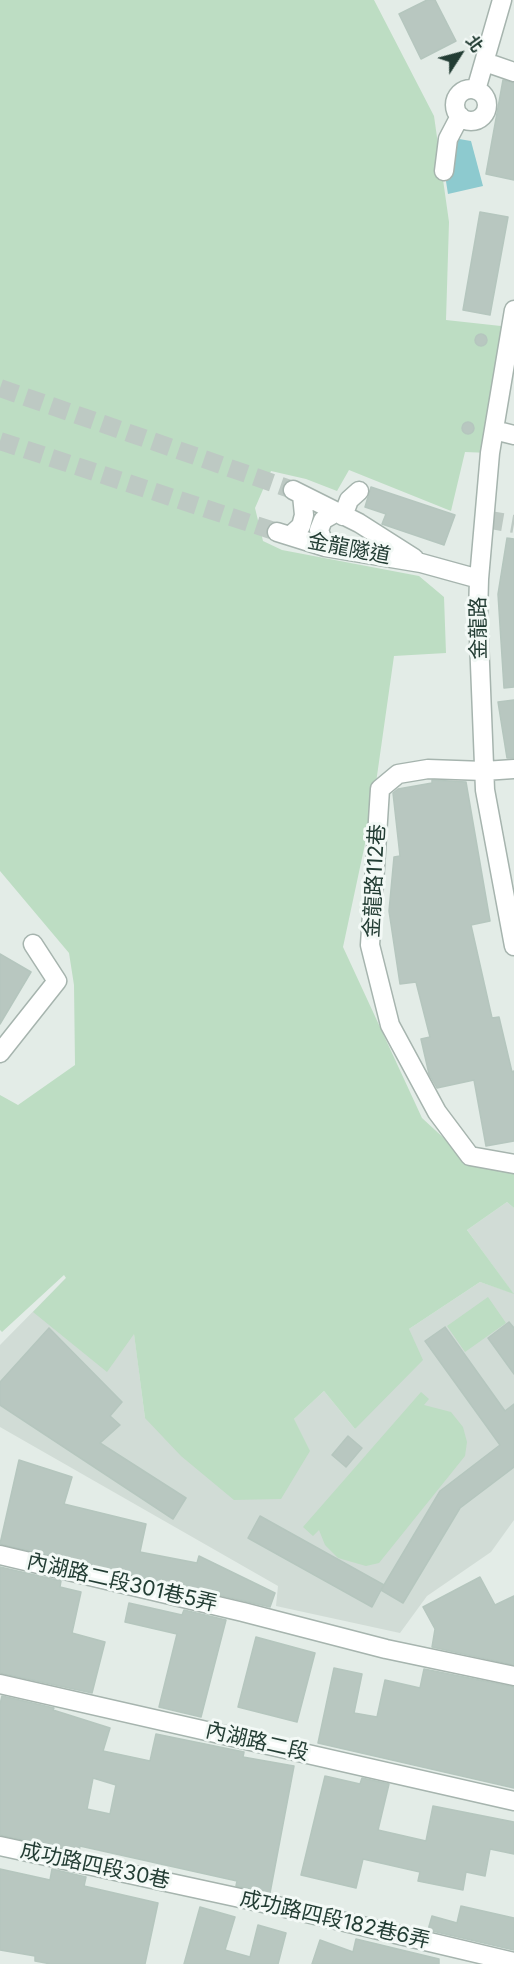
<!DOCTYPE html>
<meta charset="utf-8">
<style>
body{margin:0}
#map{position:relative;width:514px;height:1964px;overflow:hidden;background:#e3ece7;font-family:Inter,"Noto Sans TC",sans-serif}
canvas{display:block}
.north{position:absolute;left:430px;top:24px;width:60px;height:60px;-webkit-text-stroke:4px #f3f9f6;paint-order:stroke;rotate:54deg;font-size:16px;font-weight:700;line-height:24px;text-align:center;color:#233d34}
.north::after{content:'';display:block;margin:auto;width:21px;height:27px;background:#233d34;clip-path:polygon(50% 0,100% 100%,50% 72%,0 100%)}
</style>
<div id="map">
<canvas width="514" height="1964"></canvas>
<div class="north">北</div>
</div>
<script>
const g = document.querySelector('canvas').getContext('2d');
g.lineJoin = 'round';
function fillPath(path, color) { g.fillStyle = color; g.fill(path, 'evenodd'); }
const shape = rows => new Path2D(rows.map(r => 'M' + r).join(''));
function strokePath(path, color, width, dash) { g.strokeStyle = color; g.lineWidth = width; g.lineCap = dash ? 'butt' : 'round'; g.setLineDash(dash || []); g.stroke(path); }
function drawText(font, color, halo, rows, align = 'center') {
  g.font = font + ' Inter,"Noto Sans TC",sans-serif'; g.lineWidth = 6; g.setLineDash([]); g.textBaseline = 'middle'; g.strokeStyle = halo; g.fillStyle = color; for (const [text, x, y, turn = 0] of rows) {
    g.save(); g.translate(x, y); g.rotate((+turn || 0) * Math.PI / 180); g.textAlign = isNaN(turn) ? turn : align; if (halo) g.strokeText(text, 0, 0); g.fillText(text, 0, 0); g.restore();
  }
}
fillPath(shape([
 [507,1202,514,1208,514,1520,491,1552,427,1596,400,1633,276,1606,278,1586,0,1427,0,1345,66,1278,134,1333,145,1418,294,1419,324,1391,355,1429,409,1329,480,1282,513,1293,467,1230]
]), '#d1dcd6');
fillPath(shape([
 [0,0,374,0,434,116,449,222,446,320,510,327,490,453,465,452,451,511,349,470,337,491,306,479,271,471,255,508,263,541,282,550,419,576,444,597,446,653,394,656,372,811,343,947,422,1118,472,1164,514,1164,514,1208,507,1202,467,1230,514,1294,480,1282,409,1329,423,1360,355,1429,324,1391,294,1419,310,1451,281,1499,234,1500,181,1456,145,1418,134,1334,107,1372,33,1312,66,1278,64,1275,2,1332,0,1330,0,1095,18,1105,75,1065,74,985,69,953,0,871],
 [488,1297,506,1323,465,1352,447,1326],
 [421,1392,429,1399,424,1405,451,1412,463,1427,467,1442,465,1456,379,1563,366,1566,338,1558,325,1545,319,1530,313,1536,303,1527]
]), '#bdddc3');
fillPath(shape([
 [453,138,471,141,483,186,448,194,445,175]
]), '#8dcacf');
const building = shape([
 [427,0,435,0,456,41,421,59,399,14,427,0],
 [503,80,514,83,514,180,486,174,503,80],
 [480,212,508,217,490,315,463,310,480,212],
 '475 340a6 6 0 1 1 12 0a6 6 0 1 1-12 0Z',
 '462 428a6 6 0 1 1 12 0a6 6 0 1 1-12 0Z',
 [371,487,455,515,444,545,382,524,386,514,365,507,371,487],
 [507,538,514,539,514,687,504,688,498,594,507,538],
 [514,700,514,758,507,758,498,702,514,700],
 [432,780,466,782,490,921,471,925,492,1018,499,1017,512,1072,514,1071,514,1141,486,1146,474,1080,437,1088,429,1074,421,1039,430,1037,416,982,400,984,389,911,394,857,400,856,393,793,398,789,432,783,432,780],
 [0,954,31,972,0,1024,0,954],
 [509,1322,514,1328,514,1374,488,1338,509,1322],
 [445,1327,505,1411,514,1404,514,1467,460,1508,403,1603,381,1590,372,1607,248,1538,260,1516,384,1585,381,1590,440,1491,500,1445,425,1341,445,1327],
 [49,1328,122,1402,110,1416,120,1425,100,1443,186,1498,173,1519,0,1405,0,1382,49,1328],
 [348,1436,362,1448,346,1467,332,1455,348,1436],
 [19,1460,72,1477,64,1504,146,1524,140,1552,197,1563,199,1556,275,1593,270,1607,0,1544,19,1460],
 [0,1567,61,1581,60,1587,81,1592,72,1633,105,1642,92,1693,0,1673,0,1567],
 [480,1577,495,1605,514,1596,514,1665,432,1647,435,1629,423,1607,480,1577],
 [129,1603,182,1615,184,1610,226,1620,201,1717,159,1707,177,1634,125,1622,129,1603],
 [256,1637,315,1653,297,1722,238,1707,256,1637],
 [334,1668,362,1674,354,1713,377,1717,385,1680,420,1688,424,1669,514,1687,514,1788,318,1743,334,1668],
 [2,1696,54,1708,53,1710,110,1728,103,1751,150,1761,156,1734,244,1752,243,1757,294,1766,270,1893,236,1886,237,1881,80,1846,79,1852,0,1835,0,1704,2,1696],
 [93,1778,116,1785,110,1814,87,1809,93,1778],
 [325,1776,360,1784,362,1778,389,1784,378,1830,426,1841,433,1806,514,1822,514,1854,490,1849,485,1876,466,1872,463,1890,418,1881,420,1872,363,1859,356,1888,301,1875,325,1776],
 [0,1869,50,1880,52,1869,86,1877,84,1886,158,1903,145,1964,51,1964,35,1961,35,1956,0,1950,0,1869],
 [461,1906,514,1918,514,1950,428,1930,432,1916,457,1923,461,1906],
 [200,1907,235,1917,225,1950,250,1957,258,1925,286,1933,278,1964,184,1964,200,1907],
 [356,1939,439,1959,439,1964,312,1964,320,1940,353,1952,356,1939]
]);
fillPath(building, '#b8c7c0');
strokePath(building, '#b5c6be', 1.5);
strokePath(shape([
 [0,388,293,490],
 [0,441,277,532],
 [485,519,514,524]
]), '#bdc9c3', 18, [18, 9]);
const minor = shape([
 [485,62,514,72],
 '455 105a16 16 0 1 1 32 0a16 16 0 1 1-32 0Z',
 [476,90,502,0],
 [444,171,448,139,460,116],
 [514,310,490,453,479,579,478,614,485,790,514,946],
 [494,430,514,435],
 [293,490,359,523,414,558],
 [343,516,349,500,359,491],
 [277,532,325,547,421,563,479,579],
 [290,536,301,526,304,515,302,495],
 [325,547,319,530,323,520,337,512],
 [514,769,484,771,428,769,398,774,380,789,370,945,390,1025,437,1112,470,1156,514,1164],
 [0,1053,57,981,33,944],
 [0,1555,243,1612,386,1649,514,1676],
 [0,1684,514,1801],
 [0,1846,277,1906,514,1962]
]);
strokePath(minor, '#a6b4ae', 21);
strokePath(minor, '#fff', 18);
drawText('21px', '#233d34', '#f3f9f6', [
 ["金龍隧道",349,549,11],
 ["金龍路",479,628,-91],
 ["金龍路112巷",375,881,-87],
 ["內湖路二段301巷5弄",122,1583,13],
 ["內湖路二段",257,1742,13],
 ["成功路四段30巷",95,1866,12],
 ["成功路四段182巷6弄",335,1920,13]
]);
</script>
